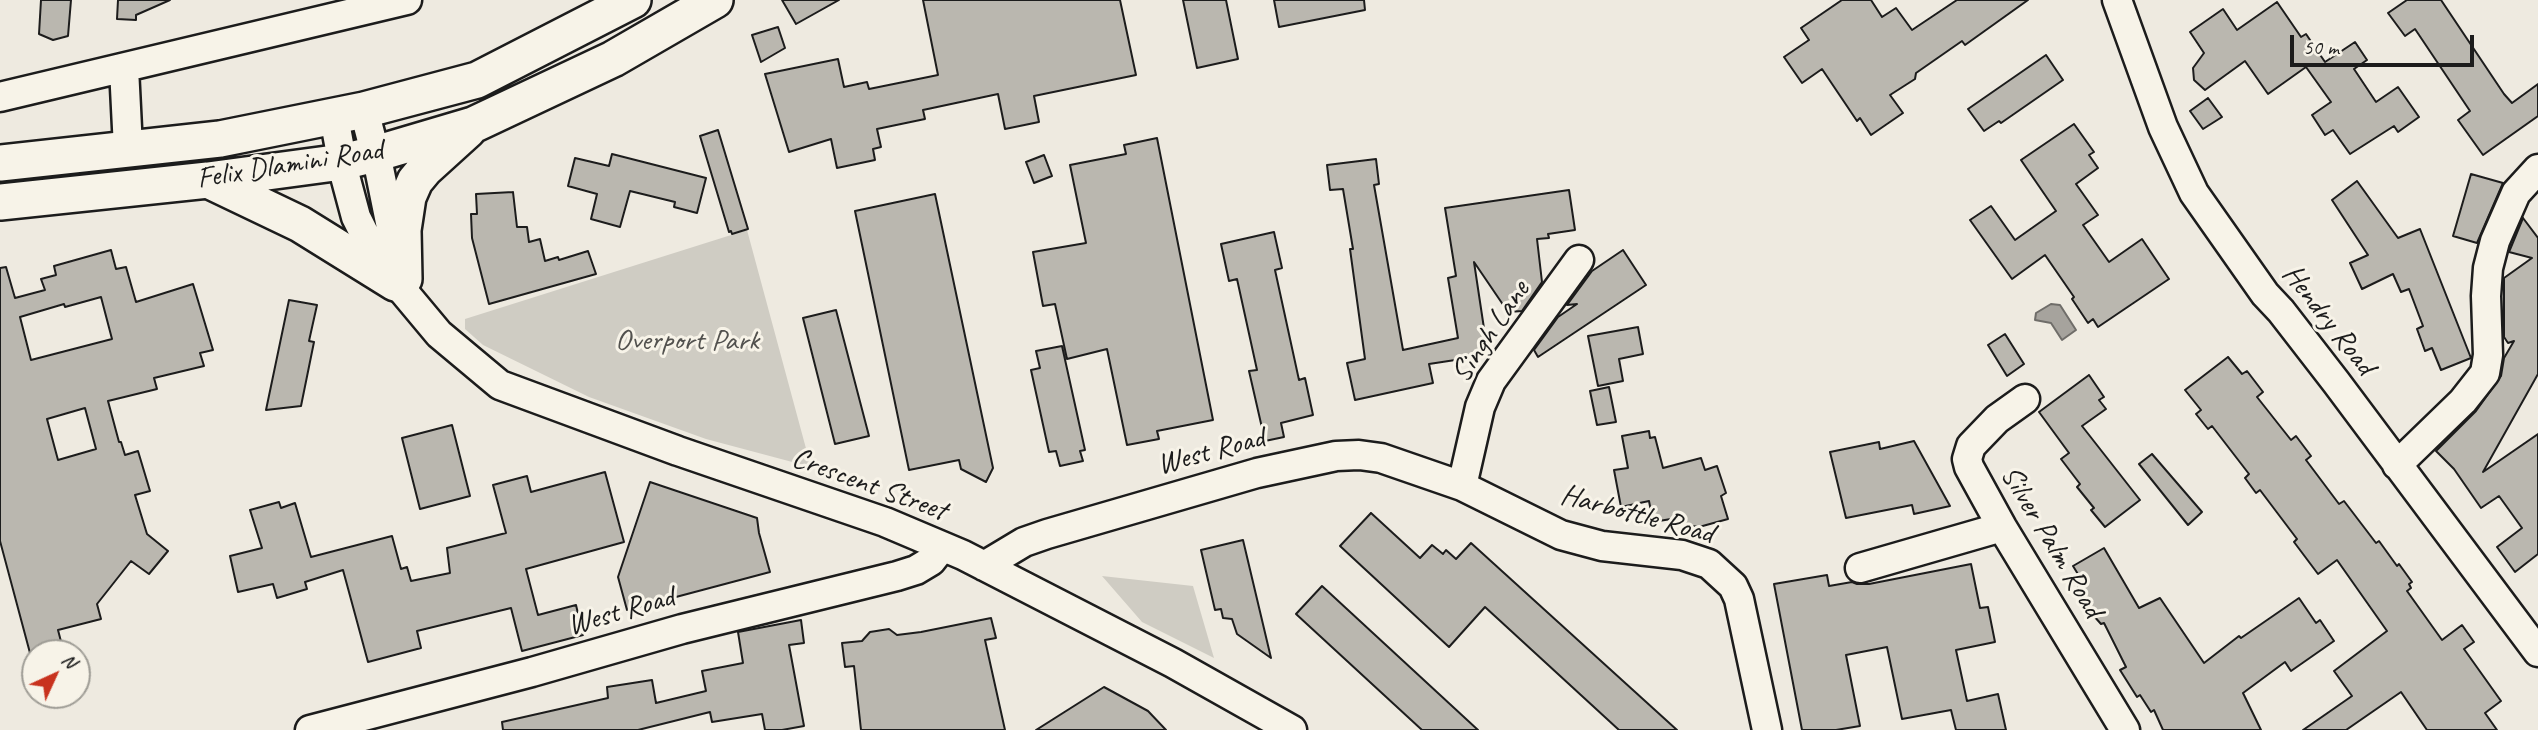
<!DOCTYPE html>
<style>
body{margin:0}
#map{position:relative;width:2538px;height:730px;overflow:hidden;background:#eeeae0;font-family:Caveat,sans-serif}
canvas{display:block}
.north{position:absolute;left:21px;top:639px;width:70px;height:70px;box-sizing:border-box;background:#f7f3e8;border:2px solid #9f9d96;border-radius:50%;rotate:45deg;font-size:19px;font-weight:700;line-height:28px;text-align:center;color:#1c1c1c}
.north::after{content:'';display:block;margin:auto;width:24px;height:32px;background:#c8321e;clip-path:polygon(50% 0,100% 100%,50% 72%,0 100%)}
.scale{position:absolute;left:2290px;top:35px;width:184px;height:32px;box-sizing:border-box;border:4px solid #1c1c1c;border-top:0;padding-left:9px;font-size:21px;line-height:24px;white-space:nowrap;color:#1c1c1c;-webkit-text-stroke:5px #f7f3e8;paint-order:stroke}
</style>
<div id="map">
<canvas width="2538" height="730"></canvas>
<div class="north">N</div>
<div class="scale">50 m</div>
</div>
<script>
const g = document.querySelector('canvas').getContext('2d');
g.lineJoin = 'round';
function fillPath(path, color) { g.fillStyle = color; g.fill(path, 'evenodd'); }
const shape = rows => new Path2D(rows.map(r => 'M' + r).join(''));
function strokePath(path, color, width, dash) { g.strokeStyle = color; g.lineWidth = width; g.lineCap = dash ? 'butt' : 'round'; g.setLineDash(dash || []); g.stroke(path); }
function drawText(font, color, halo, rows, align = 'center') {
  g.font = font + ' Caveat,sans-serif'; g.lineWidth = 6; g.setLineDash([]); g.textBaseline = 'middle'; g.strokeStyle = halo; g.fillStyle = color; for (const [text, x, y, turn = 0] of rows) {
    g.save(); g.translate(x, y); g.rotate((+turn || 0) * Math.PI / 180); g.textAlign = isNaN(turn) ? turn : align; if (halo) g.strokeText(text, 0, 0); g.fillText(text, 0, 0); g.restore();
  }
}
fillPath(shape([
 [747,230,811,467,706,439,589,397,483,345,465,329,465,319],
 [1102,576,1193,586,1214,658,1142,622]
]), '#cfccc3');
const water = shape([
 [2051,304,2060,305,2076,330,2062,340,2051,323,2035,320,2036,313,2051,304]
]);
fillPath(water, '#a6a39d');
strokePath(water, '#6f6d69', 2);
const building = shape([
 [41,0,71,0,68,36,53,40,39,34,41,0],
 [118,0,170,0,136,15,136,20,117,19,118,0],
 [782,0,839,0,796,24,782,0],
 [923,0,1120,0,1136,75,1034,96,1039,122,1005,129,998,94,923,110,925,119,877,129,881,147,873,149,875,160,837,168,831,139,789,152,765,74,838,59,844,87,867,82,869,89,938,75,923,0],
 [1183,0,1226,0,1238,59,1197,68,1183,0],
 [1274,0,1364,0,1365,10,1279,27,1274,0],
 [1842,0,1871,0,1882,17,1896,8,1912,30,1957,0,2028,0,1965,45,1962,41,1916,73,1915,79,1890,95,1903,113,1871,135,1860,118,1857,121,1822,69,1802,83,1784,57,1809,40,1801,28,1842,0],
 [2407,0,2441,0,2504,94,2512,103,2538,84,2538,116,2483,155,2458,120,2470,111,2415,29,2405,36,2388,13,2407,0],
 [2277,2,2301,37,2306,34,2325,62,2355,42,2367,60,2354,69,2376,102,2398,87,2419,117,2398,132,2394,126,2350,154,2333,130,2325,135,2312,115,2331,102,2306,67,2268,94,2245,61,2205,90,2194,80,2193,68,2204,53,2190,32,2223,9,2237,30,2277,2],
 [778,27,785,48,761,62,752,35,778,27],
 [2046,55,2063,80,2001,123,1999,121,1984,131,1968,109,2046,55],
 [2208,98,2222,117,2203,129,2190,111,2208,98],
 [2074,124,2094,152,2089,155,2098,168,2076,184,2098,215,2083,225,2109,262,2142,239,2169,279,2098,327,2093,319,2088,323,2072,299,2074,297,2045,255,2012,279,1970,220,1991,206,2015,240,2056,211,2021,160,2074,124],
 [718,130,748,229,732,234,731,231,729,232,700,136,718,130],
 [1157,138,1213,420,1157,431,1159,439,1127,445,1107,349,1067,359,1055,304,1043,306,1033,252,1086,243,1070,165,1126,154,1124,145,1157,138],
 [612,154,706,178,697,213,674,207,675,202,630,191,620,227,591,219,597,194,568,186,575,158,609,166,612,154],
 [1044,155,1052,176,1034,183,1026,162,1044,155],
 [1376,159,1379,184,1374,185,1403,350,1458,338,1448,278,1456,276,1445,208,1569,190,1575,230,1548,234,1549,238,1537,239,1542,282,1522,311,1508,312,1474,262,1488,355,1429,364,1433,383,1355,400,1347,363,1365,359,1350,249,1353,249,1343,189,1330,190,1327,165,1376,159],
 [2471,174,2503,183,2477,243,2453,236,2471,174],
 [2357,181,2398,238,2420,229,2471,358,2441,370,2432,348,2425,351,2417,329,2423,326,2409,289,2401,292,2393,274,2362,289,2350,263,2368,255,2332,200,2357,181],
 [513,192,517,227,527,227,529,242,540,239,545,261,558,257,559,260,588,251,596,274,489,304,472,238,471,214,477,214,476,194,513,192],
 [935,194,993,468,986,482,961,469,959,460,909,470,855,211,935,194],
 [2523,218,2538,238,2538,374,2483,472,2538,434,2538,554,2515,572,2497,547,2522,528,2499,496,2481,508,2454,469,2436,451,2476,411,2501,376,2504,358,2514,341,2508,343,2504,337,2504,278,2532,258,2509,252,2523,218],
 [1274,232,1282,268,1275,270,1299,380,1305,378,1313,415,1281,423,1284,437,1265,441,1249,371,1257,370,1237,279,1229,281,1221,244,1274,232],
 [111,250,116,269,126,267,136,302,193,284,213,350,200,353,204,366,154,378,157,389,108,401,119,442,121,442,125,455,138,451,150,491,135,495,147,534,168,551,149,574,131,561,97,604,101,619,58,630,64,653,30,653,0,541,0,268,6,267,15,298,45,290,41,279,56,275,54,266,111,250],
 [101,297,112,339,31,360,20,317,64,304,65,307,101,297],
 [85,408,96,449,58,460,47,419,85,408],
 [1623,250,1646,285,1538,357,1534,350,1558,317,1577,304,1567,305,1592,271,1623,250],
 [289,300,317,305,309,341,314,342,301,406,266,410,289,300],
 [836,310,869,436,835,444,803,318,836,310],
 [1638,327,1643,354,1619,359,1623,381,1598,386,1588,336,1638,327],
 [2005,334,2024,364,2007,376,1988,345,2005,334],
 [1062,346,1085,450,1080,451,1083,461,1060,466,1056,451,1049,452,1031,370,1040,368,1036,351,1062,346],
 [2228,357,2242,374,2247,371,2263,392,2257,397,2291,440,2296,436,2311,456,2306,460,2339,504,2344,501,2376,543,2379,541,2397,566,2399,564,2412,582,2409,584,2411,588,2407,591,2442,640,2462,625,2474,642,2464,649,2501,701,2485,713,2497,730,2427,730,2401,692,2346,730,2303,730,2352,696,2334,671,2387,631,2337,560,2318,574,2294,542,2297,539,2260,490,2256,493,2245,478,2249,474,2212,426,2208,429,2196,414,2201,410,2185,390,2228,357],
 [2089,375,2104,397,2099,400,2106,409,2082,426,2140,500,2105,527,2091,510,2094,508,2077,487,2080,484,2061,459,2069,453,2039,412,2089,375],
 [1609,387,1616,422,1597,425,1590,391,1609,387],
 [452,425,470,496,420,509,402,438,452,425],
 [1649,431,1650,438,1655,437,1663,468,1701,458,1705,470,1717,466,1726,493,1721,496,1728,519,1699,527,1678,524,1677,518,1653,522,1649,501,1621,507,1614,470,1628,468,1622,436,1649,431],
 [1914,441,1950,506,1914,514,1912,505,1846,518,1830,452,1879,442,1880,449,1914,441],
 [2152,454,2202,512,2188,525,2139,464,2152,454],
 [605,472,624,542,526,569,538,615,576,605,583,635,522,651,511,608,417,631,421,648,368,662,343,570,305,582,307,589,277,598,273,584,238,592,230,556,262,548,250,510,279,502,281,508,295,503,311,557,392,536,401,569,407,567,411,581,450,573,447,548,506,533,493,485,527,476,531,492,605,472],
 [650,482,757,518,759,533,770,572,627,610,618,577,650,482],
 [1371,513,1420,558,1432,545,1443,554,1446,550,1456,559,1471,543,1677,730,1619,730,1485,607,1449,647,1340,546,1371,513],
 [1243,540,1271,658,1237,634,1232,619,1223,618,1221,609,1215,610,1201,550,1243,540],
 [2104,548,2139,608,2160,598,2204,663,2239,636,2241,638,2299,598,2316,623,2320,620,2334,641,2291,671,2285,662,2243,693,2261,730,2163,730,2154,710,2151,712,2140,695,2137,697,2120,670,2126,667,2104,623,2101,624,2093,615,2078,587,2084,584,2073,566,2104,548],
 [1971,564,1980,608,1988,607,1995,642,1956,650,1967,701,1998,694,2006,730,1956,730,1951,710,1902,719,1887,647,1846,655,1860,726,1836,730,1802,730,1774,584,1827,575,1829,586,1852,582,1857,584,1869,584,1971,564],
 [1322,586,1478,730,1422,730,1296,614,1322,586],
 [991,618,996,638,985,640,1005,730,861,730,854,666,845,667,842,643,862,641,870,632,889,629,897,635,921,632,991,618],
 [801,620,804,643,789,645,804,726,782,730,765,730,762,714,712,722,710,712,638,730,503,730,502,722,608,698,607,687,652,680,656,703,706,691,702,671,743,663,738,632,801,620],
 [1104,687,1148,711,1166,730,1036,730,1104,687]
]);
fillPath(building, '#bab7af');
strokePath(building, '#1c1c1c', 2);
const minor = shape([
 [2117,0,2163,127,2194,193,2265,294,2281,311,2336,382,2538,652],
 [124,68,128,148],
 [0,97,407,0],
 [364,110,379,168,396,252],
 [334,117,345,176,356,217,378,261,439,334,500,385,678,451,885,522,963,555,1173,663,1292,730],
 [2025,399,1997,419,1971,446,1967,459,1969,467,2002,527,2125,730],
 [2397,465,2463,401,2485,373,2488,355,2486,296,2488,268,2495,241,2516,193,2538,169],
 [1462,486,1480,407,1491,381,1579,260],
 [984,566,1024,542,1047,534,1257,473,1336,456,1359,455,1381,458,1462,486,1561,535,1602,546,1682,555,1709,564,1733,586,1739,599,1767,730],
 [1860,568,2002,527],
 [310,730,532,672,682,629,897,576,916,570,931,561,942,547]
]);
const major = shape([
 [0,163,220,139,364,110,477,80,633,0],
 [208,180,300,224,395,283],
 [0,202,208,180,342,162,375,154,473,125,613,59,715,0],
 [404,279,403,230,408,197,415,181,425,169,468,130]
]);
strokePath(minor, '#1c1c1c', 33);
strokePath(major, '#1c1c1c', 40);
strokePath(minor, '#f7f3e8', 28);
strokePath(major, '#f7f3e8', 35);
drawText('30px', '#1c1c1c', '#f7f3e8', [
 ["Felix Dlamini Road",290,165,-9],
 ["Hendry Road",2328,320,52],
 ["Singh Lane",1491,332,-56],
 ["West Road",1211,452,-15],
 ["Crescent Street",869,485,20],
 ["Harbottle Road",1637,515,15],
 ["Silver Palm Road",2051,542,59],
 ["West Road",621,612,-16]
]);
drawText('30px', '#52514e', '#f7f3e8', [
 ["Overport Park",687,341]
]);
</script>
